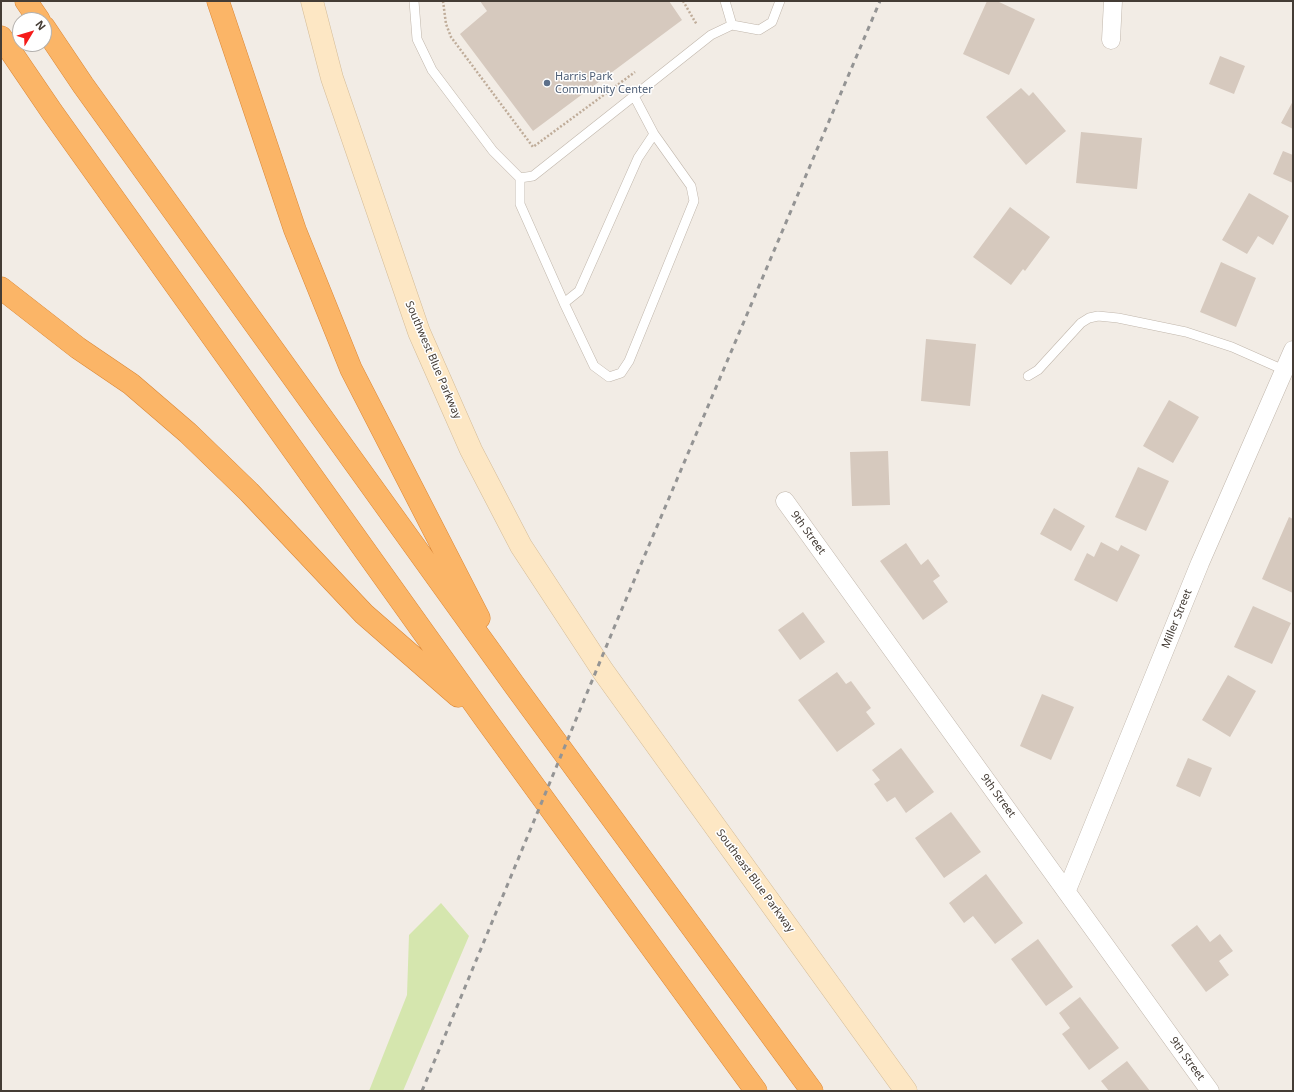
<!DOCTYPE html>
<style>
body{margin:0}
#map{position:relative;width:1294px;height:1092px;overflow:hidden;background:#f2ece5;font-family:"Noto Sans",sans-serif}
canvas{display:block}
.frame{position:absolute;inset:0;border:2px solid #443c35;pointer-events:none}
.north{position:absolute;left:12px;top:12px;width:40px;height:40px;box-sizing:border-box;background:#fff;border:1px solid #b4b1ae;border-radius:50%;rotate:52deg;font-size:11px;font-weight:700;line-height:16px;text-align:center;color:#443c35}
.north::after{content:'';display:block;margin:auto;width:14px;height:18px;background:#f51b19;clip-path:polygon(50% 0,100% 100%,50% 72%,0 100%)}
</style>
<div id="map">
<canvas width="1294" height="1092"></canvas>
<div class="frame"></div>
<div class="north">N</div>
</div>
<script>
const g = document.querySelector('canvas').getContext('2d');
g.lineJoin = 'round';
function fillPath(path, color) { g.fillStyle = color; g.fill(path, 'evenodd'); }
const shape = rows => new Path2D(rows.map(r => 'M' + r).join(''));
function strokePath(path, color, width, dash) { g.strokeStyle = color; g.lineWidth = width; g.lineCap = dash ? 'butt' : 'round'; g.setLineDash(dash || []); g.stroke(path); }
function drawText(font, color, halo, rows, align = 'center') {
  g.font = font + ' "Noto Sans",sans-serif'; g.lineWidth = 3; g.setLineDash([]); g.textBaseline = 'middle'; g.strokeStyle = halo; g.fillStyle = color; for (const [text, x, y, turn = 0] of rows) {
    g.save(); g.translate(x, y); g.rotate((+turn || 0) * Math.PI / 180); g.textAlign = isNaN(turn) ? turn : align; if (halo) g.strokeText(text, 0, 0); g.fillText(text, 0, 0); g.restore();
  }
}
fillPath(shape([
 [441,903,469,936,403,1091,369,1091,407,995,409,935]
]), '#d5e6ae');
fillPath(shape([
 [480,1,669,1,682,20,533,131,460,34,487,11],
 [987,1,997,1,1035,19,1009,75,963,54],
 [1220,56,1245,66,1234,94,1209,84],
 [1021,88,1029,96,1033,92,1066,131,1026,165,986,117],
 [1293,101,1293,129,1281,123],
 [1081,132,1142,138,1137,189,1076,183],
 [1283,151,1293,155,1293,183,1273,174],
 [1249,193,1289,216,1273,245,1258,236,1247,254,1222,240],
 [1010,207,1050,237,1025,271,1023,269,1011,285,973,257],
 [1221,262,1256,278,1236,327,1200,312],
 [926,339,976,344,970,406,921,401],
 [1169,400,1199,417,1173,463,1143,446],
 [888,451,890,505,852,506,850,452],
 [1138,467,1169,481,1146,531,1115,517],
 [1054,508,1085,526,1071,551,1040,534],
 [1289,517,1293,519,1293,593,1262,579],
 [1101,542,1118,551,1121,545,1140,555,1117,602,1074,580,1087,553,1094,557],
 [906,543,921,565,928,559,940,576,933,581,948,602,923,620,880,561],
 [1253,606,1291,623,1272,664,1234,647],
 [803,612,825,642,800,660,778,630],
 [837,672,846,684,851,681,871,708,866,712,875,724,837,752,798,700],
 [1228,675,1256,691,1230,737,1202,720],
 [1042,694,1074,707,1051,760,1020,746],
 [901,748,934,792,906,813,895,797,887,802,874,784,880,780,872,770],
 [1188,758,1212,768,1200,797,1176,786],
 [951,812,981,852,944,878,915,838],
 [986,874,1023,923,995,944,973,916,964,923,949,903],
 [1197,925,1210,942,1220,934,1233,951,1219,961,1229,975,1206,992,1171,945],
 [1038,939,1073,987,1046,1006,1011,959],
 [1080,997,1119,1048,1089,1070,1062,1034,1070,1028,1059,1013],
 [1127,1061,1150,1091,1109,1091,1101,1081]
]), '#d6c9be');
const lane = shape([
 [414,1,417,39,432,70,493,151,520,178,533,176,711,35,732,25,759,30,772,22,780,1],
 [725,1,732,25],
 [520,178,520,204,564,303,594,366,609,377,621,373,629,361,694,201,691,186,654,134,634,96],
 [564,303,579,291,638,158,654,134],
 [1028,376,1038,370,1081,323,1089,318,1098,316,1118,318,1186,332,1232,347,1284,370]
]);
const street = shape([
 [1111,40,1113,1],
 [785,501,1210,1091],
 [1067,890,1200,563,1293,350]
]);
const secondary = shape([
 [312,1,332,78,419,332,471,450,521,546,603,671,906,1091]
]);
const highway = shape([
 [26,1,39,20],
 [218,1,295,230,351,369,479,618],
 [44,27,83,85,515,686,812,1091],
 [1,37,52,112,486,720,756,1091],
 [1,288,78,348,131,384,188,433,249,492,364,614,458,696]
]);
strokePath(lane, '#c0b6ab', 10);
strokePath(street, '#c0b6ab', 19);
strokePath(secondary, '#d4bc98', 23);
strokePath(highway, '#da8737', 23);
strokePath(shape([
 [443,1,446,24,451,37,533,147,635,72],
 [683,1,697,25]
]), '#bfac99', 2.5, [2, 2]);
strokePath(lane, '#fff', 9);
strokePath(street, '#fff', 18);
strokePath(secondary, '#fde7c4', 22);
strokePath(highway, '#fbb567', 22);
strokePath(shape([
 [422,1091,616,623,880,1]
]), '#949494', 3, [5, 5]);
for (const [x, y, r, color] of [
 [547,83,4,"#5c6f8a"]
]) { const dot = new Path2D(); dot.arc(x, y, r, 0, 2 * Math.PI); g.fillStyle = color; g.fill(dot); strokePath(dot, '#fff', 1.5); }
drawText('11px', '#4e5e75', '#fff', [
 ["Harris Park",555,77],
 ["Community Center",555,90]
], 'left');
drawText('11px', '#443c35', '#fff', [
 ["Southwest Blue Parkway",433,360,67],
 ["9th Street",808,533,54],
 ["Miller Street",1177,619,-68],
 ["9th Street",998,796,54],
 ["Southeast Blue Parkway",755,881,54],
 ["9th Street",1187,1059,54]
]);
</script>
